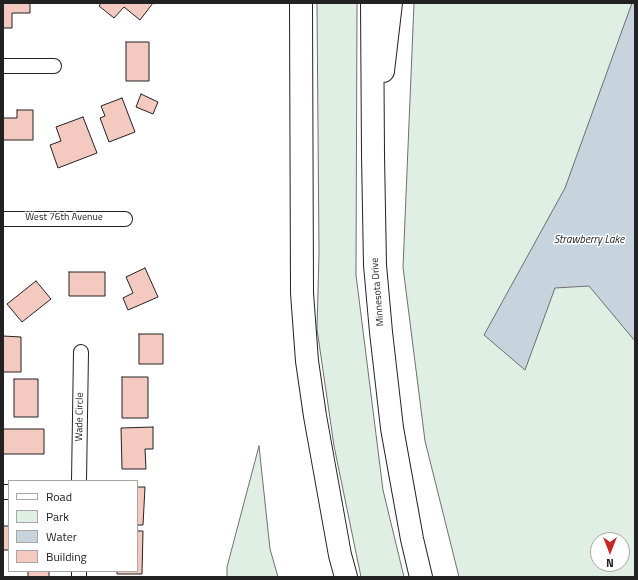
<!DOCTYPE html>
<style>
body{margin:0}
#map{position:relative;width:638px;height:580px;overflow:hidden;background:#fff;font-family:"Titillium Web",sans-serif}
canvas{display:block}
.frame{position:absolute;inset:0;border:4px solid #222;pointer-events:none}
.legend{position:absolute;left:8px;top:480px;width:130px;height:92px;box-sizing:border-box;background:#fff;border:1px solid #a7a7a7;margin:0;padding:5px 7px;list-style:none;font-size:12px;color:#222}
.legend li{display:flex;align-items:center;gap:8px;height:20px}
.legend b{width:20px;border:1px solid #a7a7a7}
.north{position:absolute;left:590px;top:532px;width:40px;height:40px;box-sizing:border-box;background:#fff;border:1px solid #a7a7a7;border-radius:50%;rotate:180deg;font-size:11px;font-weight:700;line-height:16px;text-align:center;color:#222}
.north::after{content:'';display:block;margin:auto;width:14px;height:18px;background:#c62828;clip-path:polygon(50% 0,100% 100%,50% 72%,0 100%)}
</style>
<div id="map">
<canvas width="638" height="580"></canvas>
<div class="frame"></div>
<ul class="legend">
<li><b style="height:5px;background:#fff"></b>Road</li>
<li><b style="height:11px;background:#e0efe3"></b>Park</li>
<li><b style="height:11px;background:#c7d3dd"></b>Water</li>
<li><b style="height:11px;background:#f3c9c0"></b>Building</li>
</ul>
<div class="north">N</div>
</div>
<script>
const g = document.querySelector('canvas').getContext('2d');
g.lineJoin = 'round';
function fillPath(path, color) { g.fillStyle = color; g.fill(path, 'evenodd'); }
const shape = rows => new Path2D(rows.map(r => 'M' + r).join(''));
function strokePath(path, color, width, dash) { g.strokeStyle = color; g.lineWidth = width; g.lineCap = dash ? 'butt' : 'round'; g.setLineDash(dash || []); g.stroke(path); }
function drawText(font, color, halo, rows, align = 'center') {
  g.font = font + ' "Titillium Web",sans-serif'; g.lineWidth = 3; g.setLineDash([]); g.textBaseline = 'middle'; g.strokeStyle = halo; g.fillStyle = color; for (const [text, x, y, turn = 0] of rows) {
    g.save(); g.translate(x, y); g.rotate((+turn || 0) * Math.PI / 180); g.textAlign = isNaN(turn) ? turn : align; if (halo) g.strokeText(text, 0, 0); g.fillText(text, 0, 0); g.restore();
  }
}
const green = shape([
 [317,3,357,3,356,275,383,490,404,577,361,577,334,446,317,329,319,253,317,3],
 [414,3,635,3,635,577,459,577,425,441,403,267,414,3],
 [598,540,622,540,622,564,598,564,598,540],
 [259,446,270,549,278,577,227,577,227,567,259,446]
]);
fillPath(green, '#e0efe3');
strokePath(green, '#6f6f6f', 1);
const water = shape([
 [632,3,635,3,635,341,589,286,555,288,525,370,484,335,565,188,632,3]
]);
fillPath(water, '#c7d3dd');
strokePath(water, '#6f6f6f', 1);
const building = shape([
 [3,3,30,3,30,13,12,13,12,28,3,28,3,3],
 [101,3,153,3,140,20,124,7,114,18,99,6,101,3],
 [126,42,149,42,149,81,126,81,126,42],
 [141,94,158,102,153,114,136,107,141,94],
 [122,98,135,132,109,142,100,118,105,116,101,106,122,98],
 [17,110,33,110,33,140,3,140,3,118,17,118,17,110],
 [83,117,97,153,58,168,50,145,61,141,56,127,83,117],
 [145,268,158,297,128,310,123,298,133,293,126,277,145,268],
 [69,272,105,272,105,296,69,296,69,272],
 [36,281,51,299,22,322,7,304,36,281],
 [139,334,163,334,163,364,139,364,139,334],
 [3,336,21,337,21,372,3,372,3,336],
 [122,377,148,377,148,418,122,418,122,377],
 [14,379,38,379,38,417,14,417,14,379],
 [153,427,153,449,145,449,146,469,122,469,121,428,153,427],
 [3,429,44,429,44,454,3,454,3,429],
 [137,487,145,487,143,525,137,525,137,487],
 [3,526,9,526,9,550,3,550,3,526],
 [137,531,143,531,142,574,117,574,117,571,137,571,137,531],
 [28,571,49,571,49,577,28,577,28,571]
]);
fillPath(building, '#f3c9c0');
strokePath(building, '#222', 1);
const minor = shape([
 [3,66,54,66],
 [3,219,125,219],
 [79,481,81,352],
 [3,492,9,492],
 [79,571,79,577]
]);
const motorway = shape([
 [301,3,302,293,307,361,315,416,340,555,346,577],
 [372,3,373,155,375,265,381,332,392,428,412,539,421,577],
 [383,71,391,3]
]);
strokePath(minor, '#222', 16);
strokePath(motorway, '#222', 24);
strokePath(minor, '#fff', 14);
strokePath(motorway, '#fff', 22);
drawText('10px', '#222', '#fff', [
 ["West 76th Avenue",64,218],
 ["Minnesota Drive",378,292,-95],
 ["Wade Circle",80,417,-89]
]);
drawText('italic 11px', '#222', '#fff', [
 ["Strawberry Lake",589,240]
]);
</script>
